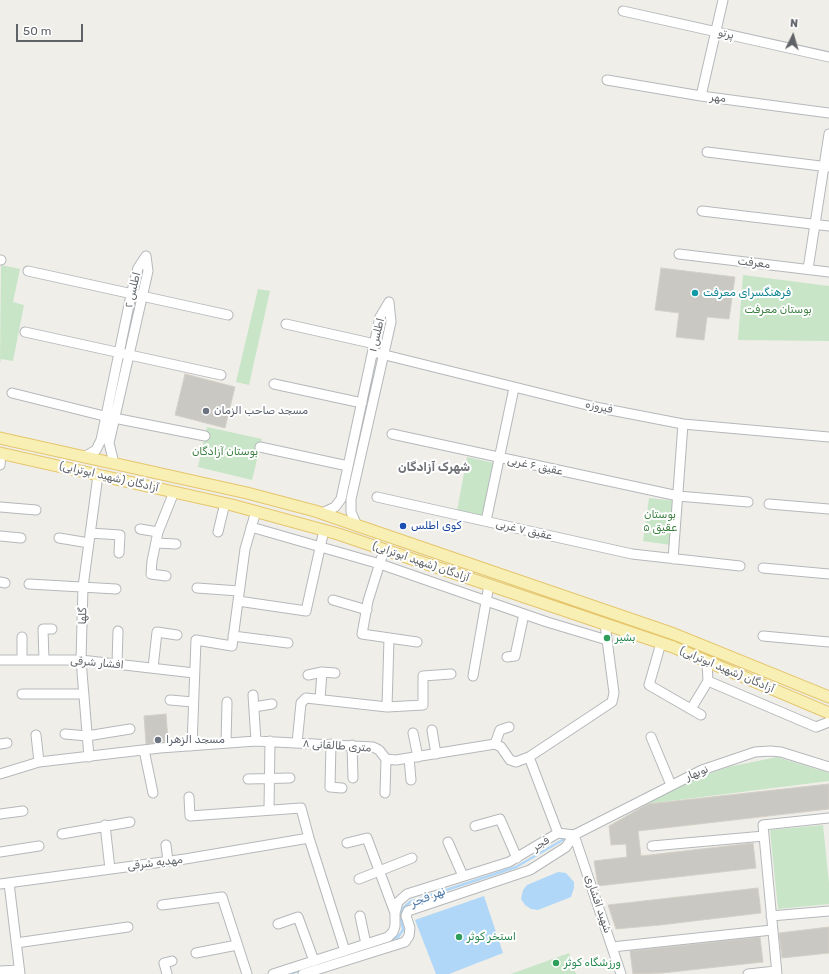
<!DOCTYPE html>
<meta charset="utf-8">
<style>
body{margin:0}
#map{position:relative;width:829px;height:974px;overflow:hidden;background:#f0eee8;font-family:Rubik,sans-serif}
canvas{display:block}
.north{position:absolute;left:773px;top:16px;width:40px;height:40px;-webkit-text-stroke:3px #fff;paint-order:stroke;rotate:5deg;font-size:11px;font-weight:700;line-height:16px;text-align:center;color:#5f6367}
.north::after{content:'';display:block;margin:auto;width:14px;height:18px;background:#5f6367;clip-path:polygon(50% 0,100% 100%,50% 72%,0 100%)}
.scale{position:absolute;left:16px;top:24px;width:67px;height:18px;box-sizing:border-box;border:2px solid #5f6367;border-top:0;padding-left:5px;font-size:12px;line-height:14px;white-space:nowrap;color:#5f6367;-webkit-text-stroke:3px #fff;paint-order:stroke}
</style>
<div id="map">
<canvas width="829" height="974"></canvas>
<div class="north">N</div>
<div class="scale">50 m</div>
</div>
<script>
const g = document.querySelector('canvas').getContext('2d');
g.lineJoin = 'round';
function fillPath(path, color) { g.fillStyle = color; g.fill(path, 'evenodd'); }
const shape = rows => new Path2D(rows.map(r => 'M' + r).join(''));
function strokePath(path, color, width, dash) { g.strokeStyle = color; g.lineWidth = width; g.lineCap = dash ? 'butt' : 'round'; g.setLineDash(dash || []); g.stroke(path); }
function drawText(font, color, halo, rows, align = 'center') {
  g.font = font + ' Rubik,"Noto Naskh Arabic",sans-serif'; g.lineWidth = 4; g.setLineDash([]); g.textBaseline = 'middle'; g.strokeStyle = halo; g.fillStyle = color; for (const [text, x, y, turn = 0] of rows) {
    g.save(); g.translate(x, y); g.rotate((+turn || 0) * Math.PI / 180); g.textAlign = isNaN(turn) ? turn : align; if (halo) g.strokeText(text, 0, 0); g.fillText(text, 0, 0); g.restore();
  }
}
fillPath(shape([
 [1,265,20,269,13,302,24,305,13,361,1,359,0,363],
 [743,275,829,286,829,341,738,340],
 [258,289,270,291,249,385,236,382],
 [207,427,262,439,252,480,198,467],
 [467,457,494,463,484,516,457,511],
 [649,498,676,501,671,545,643,541],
 [777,757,829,773,829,781,646,804,685,782,728,767],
 [823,825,829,883,829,904,778,909,770,830],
 [569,953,576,974,511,974]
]), '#c8e5c8');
fillPath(shape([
 [558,872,566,873,574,882,574,888,571,897,538,910,531,909,525,905,521,899,523,890,527,885],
 [484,896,503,953,449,974,436,974,415,920]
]), '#b1d7f8');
strokePath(shape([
 [390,940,398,937,403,930,401,918,403,908,410,902,516,867,566,838],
 [289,974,321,963]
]), '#b1d7f8', 2.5);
const building = shape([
 [661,268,735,277,729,319,707,317,704,340,676,337,679,313,655,310,661,268],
 [185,374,235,387,225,428,175,415,185,374],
 [166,714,168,741,146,744,144,716,166,714],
 [829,784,829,809,638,831,641,856,753,843,756,868,598,886,594,861,627,857,626,844,611,845,609,826,648,804,829,784],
 [758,888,761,913,660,925,616,929,608,905,758,888],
 [829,927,829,953,782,958,779,933,829,927],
 [760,937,763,962,662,973,633,974,630,951,760,937]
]);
fillPath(building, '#c9c8c3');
strokePath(building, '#d4d0c7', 1);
const minor = shape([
 [623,11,829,57],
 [607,80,701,96,829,113],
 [701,96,723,0],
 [707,152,829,167],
 [702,211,829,226],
 [679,254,829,272],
 [0,260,1,260],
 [808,269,829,134],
 [28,271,228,315],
 [286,324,375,344],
 [25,332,221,375],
 [373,352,595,407,683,424,829,437],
 [274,384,362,403],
 [12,393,104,416,205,436],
 [392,434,678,496,748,502],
 [260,447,348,466],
 [84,457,96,450,101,440,131,295,138,268,146,256],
 [114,463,109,443,148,271,146,256],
 [0,465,1,454],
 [377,497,632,554,740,566],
 [769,504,829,509],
 [0,507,36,510],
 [322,513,335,507,341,499,380,317,389,302],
 [486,521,514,388],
 [357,526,351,512,351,499,391,322,389,302],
 [251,527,380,564,547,622,607,640],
 [140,529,158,532],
 [218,532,225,503],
 [90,533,120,535,119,553],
 [0,536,21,538],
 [59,538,89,543],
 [156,543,176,544],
 [384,550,368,601,362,634,417,642],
 [673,559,683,424],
 [763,568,829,574],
 [166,576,151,574,152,561,158,532,174,492],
 [0,582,5,583],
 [29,584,116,589],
 [197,588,239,591],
 [333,600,367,610],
 [238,601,306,611,324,530],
 [233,636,288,643],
 [763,636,829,642],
 [661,643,649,685,701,715],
 [507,657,515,656,524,614],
 [0,660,81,660,194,673],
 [22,660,22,637],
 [44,660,43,629,52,629],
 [707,662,708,681],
 [117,664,118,631],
 [153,668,157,632,177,635],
 [308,675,322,672,335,673],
 [473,676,489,585],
 [708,681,816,727,829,722],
 [22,694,84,694],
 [253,695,256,741],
 [320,699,322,672],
 [170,700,193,702],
 [254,707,272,704],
 [387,707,423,705,423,676,451,674],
 [691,709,708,681],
 [432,730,436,754],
 [413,733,418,757],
 [65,734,87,736,130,729],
 [36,735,39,762],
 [651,737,671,785],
 [226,743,227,702],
 [297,743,301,703,306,698,387,707,389,638],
 [0,744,7,743],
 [331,744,330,787,342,788],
 [495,744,500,730,509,727],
 [352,745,353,778],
 [192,746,196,640,232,646,245,549,256,511],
 [144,750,153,793],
 [89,757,81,660,83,587,98,475],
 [529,757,558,833],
 [409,758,411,780],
 [0,774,39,762,160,748,256,741,373,747,379,750,386,759,396,760,495,744,501,747,510,760,516,762,529,757,612,702,614,693,605,624],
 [248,779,290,778],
 [385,793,386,759],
 [189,797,190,816,301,808,309,838,345,951],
 [269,809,270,741],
 [0,814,23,811],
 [105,825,110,869],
 [475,826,500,819,517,858],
 [62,834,130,822],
 [574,835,621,974],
 [448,842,463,876],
 [347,843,367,838,395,913],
 [166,845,168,861],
 [652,846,764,836],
 [0,852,39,846],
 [359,879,412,858],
 [9,883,20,974],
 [0,884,185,859,309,838],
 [162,905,222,897,247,974],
 [360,916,366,944],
 [771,916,829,911],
 [278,924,298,917,314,961],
 [16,943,128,927],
 [612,947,772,930],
 [196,953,237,945],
 [0,971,19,970],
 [167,974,164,963,172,961],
 [273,974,388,937,393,932,395,926,395,913,398,902,407,894,509,862,558,833,574,835],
 [303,974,405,942,409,936,410,928,406,916,408,911,530,870,566,847,574,835,702,770,755,752,770,751,781,752,829,767],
 [748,974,776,971],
 [777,974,763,825,829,818]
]);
const major = shape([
 [0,438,247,493,315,511,674,634,829,697],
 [0,453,232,505,338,534,673,647,829,713]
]);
strokePath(minor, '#b5b8bb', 11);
strokePath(major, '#e5c66c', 13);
strokePath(minor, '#fff', 9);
strokePath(major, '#f8efb5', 11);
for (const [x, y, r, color] of [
 [695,293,4,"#0f9aa8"],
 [206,411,4,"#6b7280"],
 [403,526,4,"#1a4fb4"],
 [607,638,4,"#2e9e5b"],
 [158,740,4,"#6b7280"],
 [459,937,4,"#2e9e5b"],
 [556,963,4,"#2e9e5b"]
]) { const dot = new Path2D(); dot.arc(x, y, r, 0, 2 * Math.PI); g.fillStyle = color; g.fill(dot); strokePath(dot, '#fff', 1.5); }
drawText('11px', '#5f6367', '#fff', [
 ["پرتو",726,34,12],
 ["مهر",718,98,7],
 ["معرفت",754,263,7],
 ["اطلس ۲",133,290,-76],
 ["اطلس ۱",377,335,-76],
 ["فیروزه",599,407,12],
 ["عقیق ۶ غربی",535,466,12],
 ["آزادگان (شهید ابوترابی)",109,477,13],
 ["عقیق ۷ غربی",524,530,13],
 ["آزادگان (شهید ابوترابی)",421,562,19],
 ["گلها",83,616,-89],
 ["افشار شرقی",97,663,5],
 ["آزادگان (شهید ابوترابی)",727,670,23],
 ["۸ متری طالقانی",337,746,4],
 ["نوبهار",697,773,-22],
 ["فجر",541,844,-33],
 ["مهدیه شرقی",155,863,-7],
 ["شهید افشاری",598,904,71]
]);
drawText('11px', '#0d838f', '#fff', [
 ["فرهنگسرای معرفت",703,293]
], 'left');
drawText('11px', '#3d8041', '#fff', [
 ["بوستان معرفت",778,310],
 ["بوستان آزادگان",225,452],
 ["بوستان",660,515],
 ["عقیق ۵",660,528]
]);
drawText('11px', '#5b616d', '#fff', [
 ["مسجد صاحب الزمان",214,411],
 ["مسجد الزهرا",166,740]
], 'left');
drawText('11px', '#164399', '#fff', [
 ["کوی اطلس",411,526]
], 'left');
drawText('11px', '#27864d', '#fff', [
 ["بشیر",615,638],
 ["استخر کوثر",467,937],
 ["ورزشگاه کوثر",564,963]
], 'left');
drawText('bold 12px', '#717479', '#fff', [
 ["شهرک آزادگان",434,468]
]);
drawText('italic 12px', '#4d78a9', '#fff', [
 ["نهر فجر",428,897,-21]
]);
</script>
